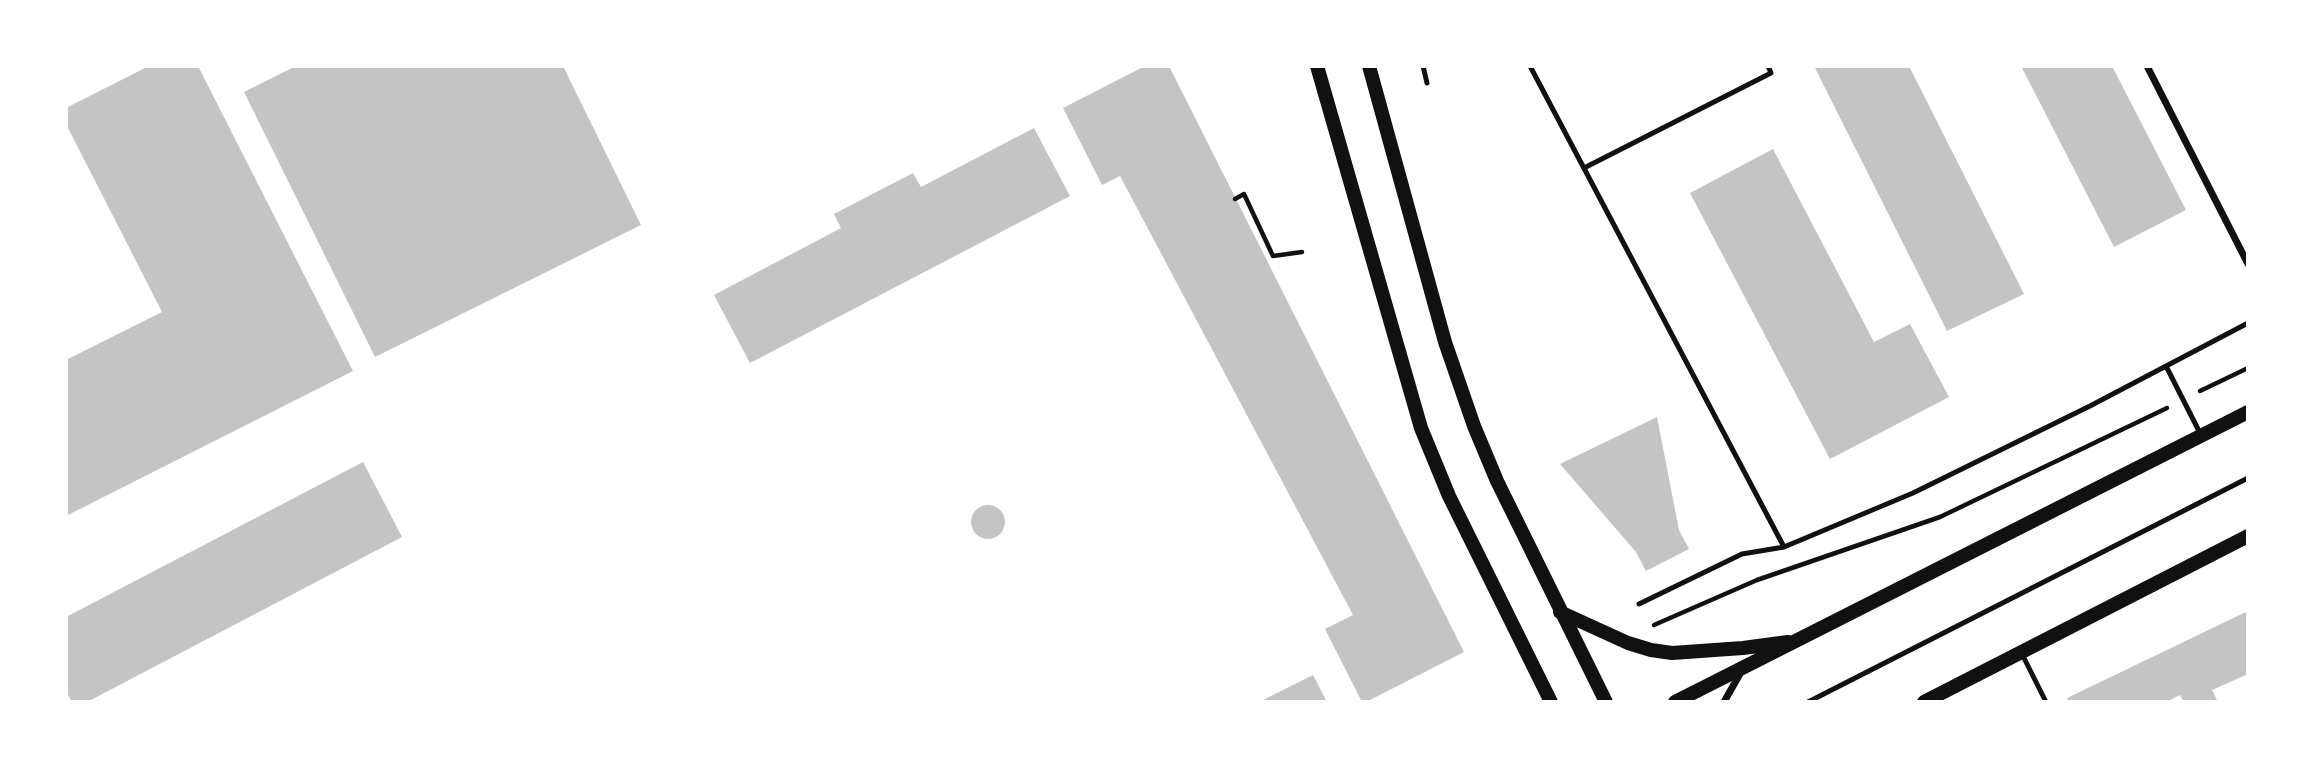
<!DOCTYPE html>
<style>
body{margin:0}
#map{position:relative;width:2314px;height:768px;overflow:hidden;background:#fff;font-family:"Golos Text",sans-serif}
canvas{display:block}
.frame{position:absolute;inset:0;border:68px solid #fff;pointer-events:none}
</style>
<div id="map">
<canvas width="2314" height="768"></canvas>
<div class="frame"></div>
</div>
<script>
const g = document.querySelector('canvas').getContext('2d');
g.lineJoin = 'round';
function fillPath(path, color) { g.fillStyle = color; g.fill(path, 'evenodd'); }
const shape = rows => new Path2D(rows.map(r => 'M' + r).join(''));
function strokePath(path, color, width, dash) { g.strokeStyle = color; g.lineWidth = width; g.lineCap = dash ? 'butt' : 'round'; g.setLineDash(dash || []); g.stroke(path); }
fillPath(shape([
 [149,66,198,66,353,371,66,516,66,360,162,312,66,124,66,108],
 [296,66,563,66,641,225,375,357,244,92],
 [1145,66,1169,66,1464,652,1366,702,1362,702,1325,629,1353,615,1120,176,1102,185,1063,108],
 [1814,66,1909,66,2024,294,1947,331],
 [2021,66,2112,66,2186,210,2114,247],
 [1034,128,1070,196,750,363,714,295,841,228,834,214,913,173,921,187],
 [1773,149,1874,342,1910,324,1949,397,1830,459,1690,193],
 [1657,417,1679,530,1689,549,1646,571,1636,552,1560,464],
 [363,462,402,537,87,702,72,702,66,691,66,617],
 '971 522a17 17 0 1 1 34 0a17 17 0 1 1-34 0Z',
 [2248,611,2248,674,2212,690,2218,702,2184,702,2180,695,2166,702,2069,702,2067,698],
 [1313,675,1327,702,1259,702]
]), '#c4c4c4');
strokePath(shape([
 [1235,199,1244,194,1273,256,1302,252],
 [2200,391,2248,368],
 [1654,625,1757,580,1940,517,2167,408]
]), '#111', 4.5);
strokePath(shape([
 [1423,66,1427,83],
 [1530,66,1784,547],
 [1584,168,1771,73,1768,66],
 [2166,366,2201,435],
 [1639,604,1742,554,1784,547,1913,493,2090,406,2248,323],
 [2022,654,2046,702],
 [1808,702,2248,478]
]), '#111', 5);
strokePath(shape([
 [2147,66,2248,264],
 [1724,702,1741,672]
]), '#111', 7);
strokePath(shape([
 [1317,66,1421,428,1449,496,1551,702],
 [1369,66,1445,342,1474,426,1497,481,1606,702],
 [1560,612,1628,643,1651,650,1672,653,1743,648,1788,642],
 [1675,702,2248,412],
 [1924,702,2248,536]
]), '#111', 14);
</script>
